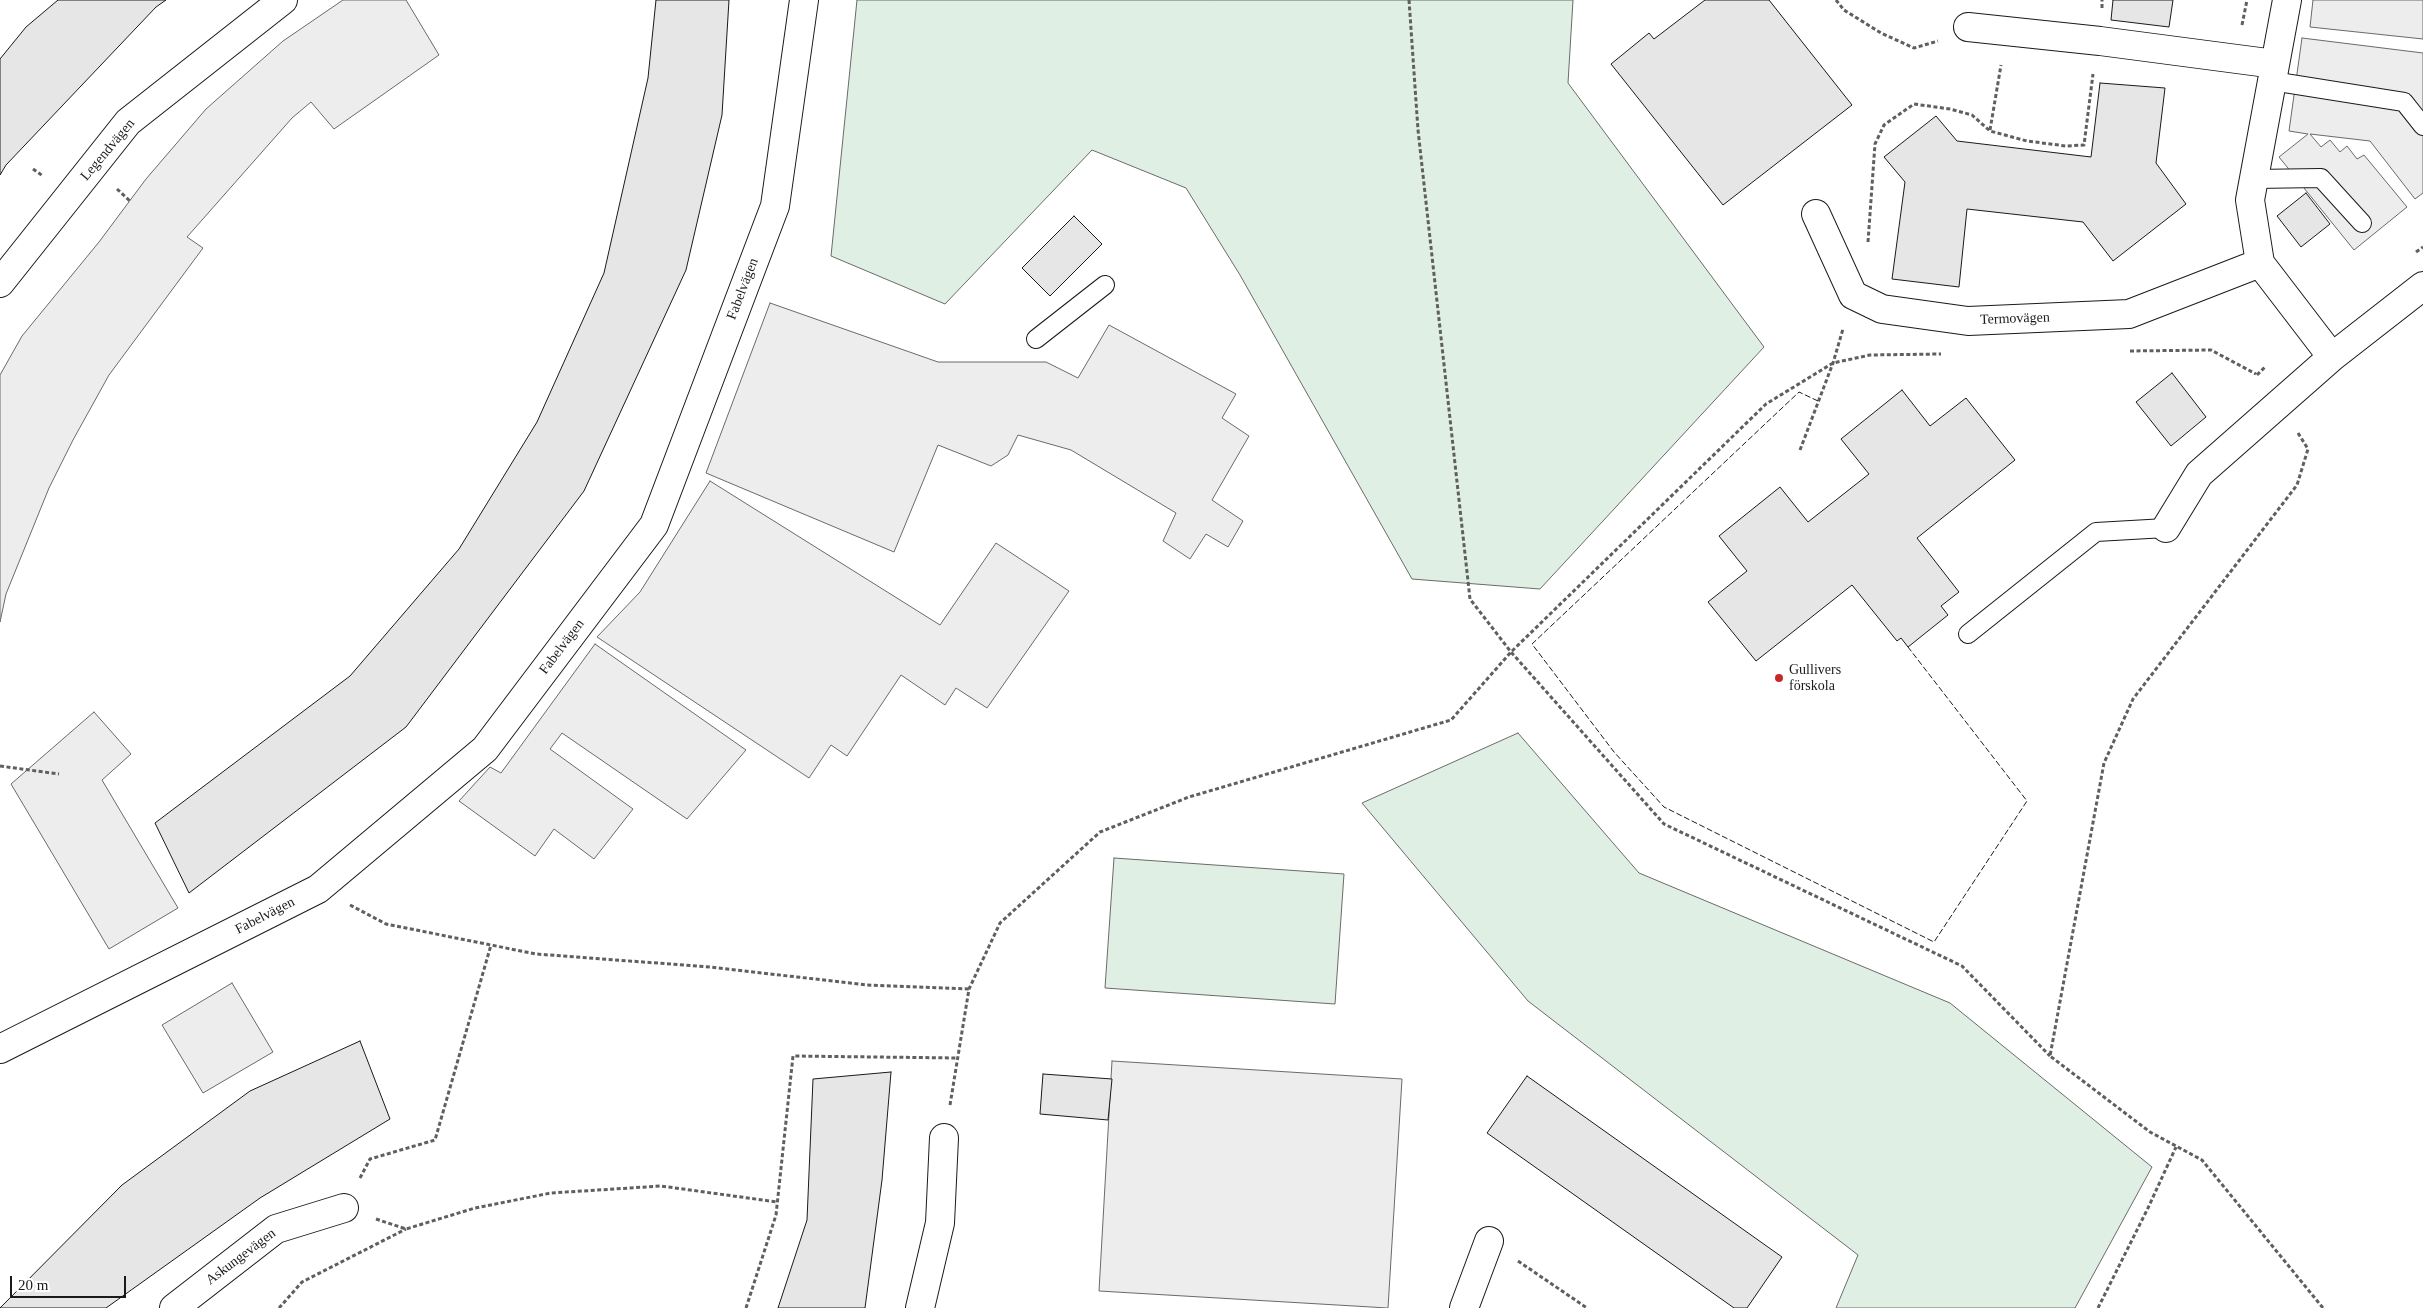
<!DOCTYPE html>
<meta charset="utf-8">
<style>
body{margin:0}
#map{position:relative;width:2423px;height:1308px;overflow:hidden;background:#fff;font-family:"Times New Roman",serif}
canvas{display:block}
.scale{position:absolute;left:10px;top:1276px;width:116px;height:22px;box-sizing:border-box;border:2px solid #1a1a1a;border-top:0;padding-left:6px;font-size:15px;line-height:18px;white-space:nowrap;color:#1a1a1a;-webkit-text-stroke:4px #fff;paint-order:stroke}
</style>
<div id="map">
<canvas width="2423" height="1308"></canvas>
<div class="scale">20 m</div>
</div>
<script>
const g = document.querySelector('canvas').getContext('2d');
g.lineJoin = 'round';
function fillPath(path, color) { g.fillStyle = color; g.fill(path, 'evenodd'); }
const shape = rows => new Path2D(rows.map(r => 'M' + r).join(''));
function strokePath(path, color, width, dash) { g.strokeStyle = color; g.lineWidth = width; g.lineCap = dash ? 'butt' : 'round'; g.setLineDash(dash || []); g.stroke(path); }
function drawText(font, color, halo, rows, align = 'center') {
  g.font = font + ' "Times New Roman",serif'; g.lineWidth = 4; g.setLineDash([]); g.textBaseline = 'middle'; g.strokeStyle = halo; g.fillStyle = color; for (const [text, x, y, turn = 0] of rows) {
    g.save(); g.translate(x, y); g.rotate((+turn || 0) * Math.PI / 180); g.textAlign = isNaN(turn) ? turn : align; if (halo) g.strokeText(text, 0, 0); g.fillText(text, 0, 0); g.restore();
  }
}
const green = shape([
 [857,0,1573,0,1568,83,1764,347,1540,589,1412,579,1240,275,1186,188,1092,150,945,304,831,256,857,0],
 [1518,733,1639,873,1950,1003,2152,1167,2075,1308,1836,1308,1858,1255,1528,1001,1362,803,1518,733],
 [1114,858,1344,874,1335,1004,1105,988,1114,858]
]);
fillPath(green, '#e0efe3');
strokePath(green, '#6a6a6a', 1);
const parking = shape([
 [343,0,406,0,439,55,334,129,311,102,292,118,187,237,203,248,109,375,73,440,49,488,6,594,0,622,0,375,22,336,99,242,146,179,206,109,283,41,343,0],
 [2313,0,2423,0,2423,39,2310,27,2313,0],
 [2302,38,2423,53,2423,193,2415,199,2370,141,2310,134,2321,147,2330,140,2340,152,2347,146,2357,159,2364,155,2407,207,2354,250,2279,157,2308,134,2289,131,2302,38],
 [770,303,938,362,1046,362,1078,378,1109,325,1236,394,1222,418,1249,436,1212,500,1243,521,1228,547,1206,534,1190,559,1163,541,1176,513,1071,450,1018,435,1008,455,991,466,938,445,894,552,706,473,770,303],
 [710,481,940,625,996,543,1069,591,987,708,956,688,945,705,901,675,847,756,831,745,809,778,597,637,640,592,710,481],
 [595,644,746,750,687,819,562,733,550,749,633,809,594,859,554,829,535,856,459,801,490,767,501,773,595,644],
 [94,712,131,754,102,780,178,908,109,949,11,784,94,712],
 [232,983,273,1052,203,1093,162,1025,232,983],
 [1112,1061,1402,1079,1388,1308,1099,1291,1112,1061]
]);
fillPath(parking, '#ededed');
strokePath(parking, '#6a6a6a', 1);
const building = shape([
 [58,0,166,0,156,7,6,165,0,175,0,59,26,27,58,0],
 [656,0,729,0,722,115,686,270,584,491,406,727,189,893,155,823,350,676,459,549,537,422,604,273,648,78,656,0],
 [1705,0,1769,0,1852,105,1723,205,1611,64,1649,33,1654,39,1705,0],
 [2113,0,2173,0,2169,27,2111,20,2113,0],
 [2100,83,2165,88,2156,163,2186,204,2113,261,2083,222,1967,209,1959,287,1892,279,1905,182,1884,157,1936,116,1957,141,2091,157,2100,83],
 [2306,193,2330,224,2301,247,2277,216,2306,193],
 [1074,216,1102,244,1050,296,1022,268,1074,216],
 [2172,373,2206,417,2171,446,2136,402,2172,373],
 [1902,390,1930,426,1966,398,2015,460,1917,538,1959,592,1941,606,1948,615,1908,647,1901,638,1897,641,1852,585,1756,661,1708,602,1747,571,1719,536,1780,487,1808,522,1869,474,1841,439,1902,390],
 [360,1041,390,1119,260,1198,106,1308,0,1308,122,1185,250,1091,360,1041],
 [891,1072,882,1180,865,1308,778,1308,807,1220,813,1079,891,1072],
 [1043,1074,1112,1079,1108,1120,1040,1114,1043,1074],
 [1527,1076,1782,1257,1747,1308,1734,1308,1487,1133,1527,1076]
]);
fillPath(building, '#e6e6e6');
strokePath(building, '#1a1a1a', 1);
const lane = shape([
 [2272,81,2404,102,2423,126],
 [2254,179,2321,178,2362,223],
 [1036,339,1105,285],
 [1968,634,2096,532,2166,528]
]);
const street = shape([
 [2287,0,2250,200,2260,263,2332,357],
 [1968,27,2100,41,2275,64],
 [1816,214,1853,295,1882,309,1968,321,2129,314,2260,263],
 [0,283,128,122,283,0],
 [2166,528,2199,474,2332,357,2423,286],
 [0,1049,318,889,485,749,654,525,775,206,804,0],
 [174,1308,276,1229,344,1208],
 [920,1308,940,1223,944,1138],
 [1464,1308,1489,1241]
]);
strokePath(lane, '#1a1a1a', 20);
strokePath(street, '#1a1a1a', 30);
strokePath(shape([
 [1409,0,1418,130,1470,599,1511,652,1664,824,1962,966,2050,1056],
 [1836,0,1844,10,1881,33,1914,48,1938,41],
 [2102,8,2102,0],
 [2242,25,2247,0],
 [1990,130,2001,65],
 [33,169,43,176],
 [117,189,130,201],
 [1868,242,1875,144,1884,125,1914,104,1950,109,1972,115,1990,131,2027,141,2066,146,2084,145,2093,74],
 [2416,252,2423,247],
 [2130,351,2211,350,2256,374],
 [2257,375,2265,367],
 [2298,433,2308,449,2297,485,2133,699,2104,763,2050,1056,2150,1132,2202,1160,2323,1308],
 [1800,450,1833,363,1843,329],
 [0,766,59,774],
 [350,905,386,924,536,954,710,967,867,985,969,989],
 [950,1105,969,989,1000,923,1100,832,1189,797,1451,720,1511,652,1766,404,1833,363,1870,355,1941,354],
 [360,1178,370,1159,435,1140,491,945],
 [376,1219,406,1229,475,1208,551,1193,661,1186,777,1202],
 [1518,1261,1587,1308],
 [279,1308,302,1282,406,1229],
 [746,1308,776,1215,793,1056,958,1058],
 [2098,1308,2148,1208,2176,1147]
]), '#5f5f5f', 3, [4, 2.5]);
strokePath(lane, '#fff', 18);
strokePath(street, '#fff', 28);
strokePath(shape([
 [1818,401,1799,392,1532,644,1614,752,1664,807,1934,942,2027,801,1908,647]
]), '#1a1a1a', 1, [6, 2.5]);
for (const [x, y, r, color] of [
 [1779,678,5,"#c62828"]
]) { const dot = new Path2D(); dot.arc(x, y, r, 0, 2 * Math.PI); g.fillStyle = color; g.fill(dot); strokePath(dot, '#fff', 2); }
drawText('14px', '#1a1a1a', '#fff', [
 ["Legendvägen",108,150,-50],
 ["Fabelvägen",743,289,-69],
 ["Termovägen",2015,319,-2],
 ["Fabelvägen",562,647,-53],
 ["Fabelvägen",265,916,-27],
 ["Askungevägen",241,1257,-37]
]);
drawText('14px', '#1a1a1a', '#fff', [
 ["Gullivers",1789,670],
 ["förskola",1789,686]
], 'left');
</script>
